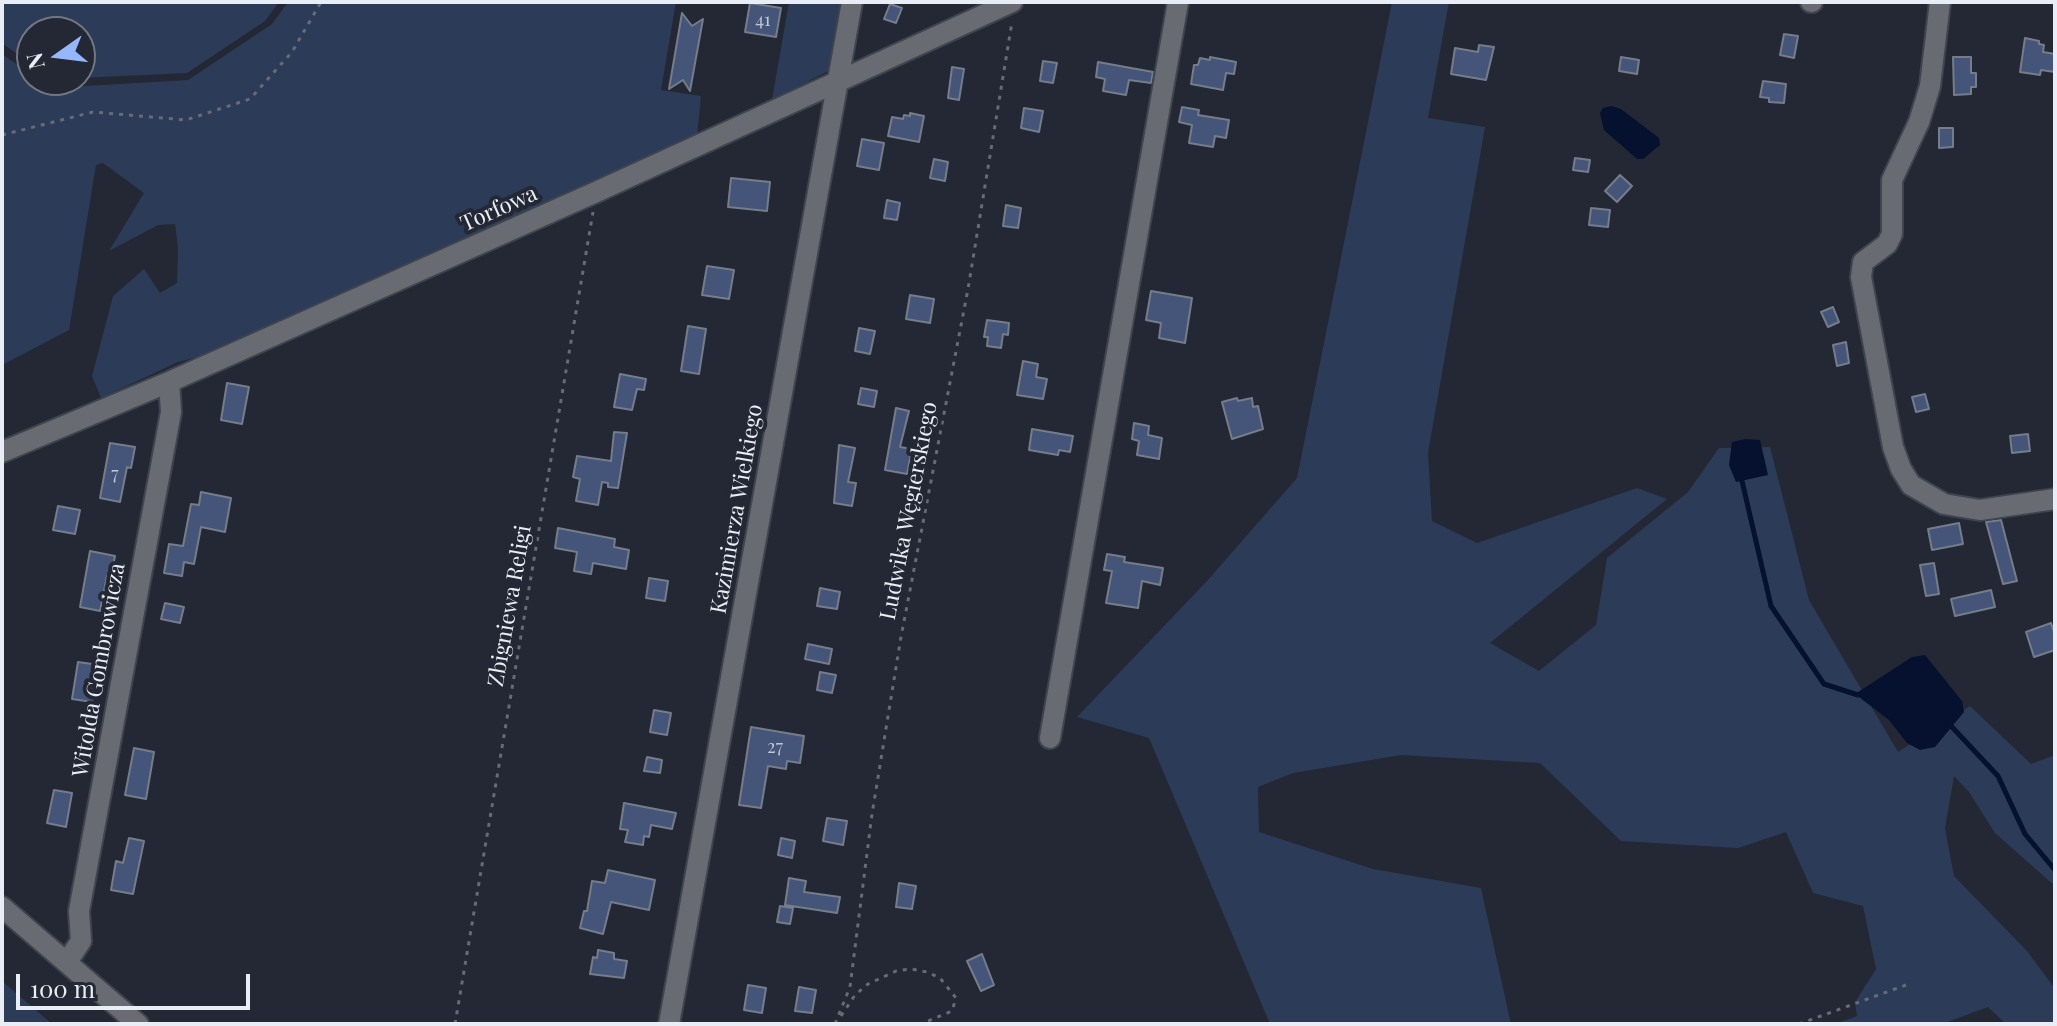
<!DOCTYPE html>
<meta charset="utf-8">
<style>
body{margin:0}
#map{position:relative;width:2057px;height:1026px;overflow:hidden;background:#232834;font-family:"Playfair Display",serif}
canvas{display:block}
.frame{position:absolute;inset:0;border:4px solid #e9edf5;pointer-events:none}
.north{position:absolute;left:16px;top:16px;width:80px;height:80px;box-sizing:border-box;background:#232834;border:2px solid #727781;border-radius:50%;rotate:256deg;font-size:22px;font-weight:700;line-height:32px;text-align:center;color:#e9edf5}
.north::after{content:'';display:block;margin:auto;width:28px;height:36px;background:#94b7fd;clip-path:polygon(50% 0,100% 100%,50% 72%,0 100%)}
.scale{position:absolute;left:16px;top:974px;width:234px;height:36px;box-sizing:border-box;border:4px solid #e9edf5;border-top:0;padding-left:10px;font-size:24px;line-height:28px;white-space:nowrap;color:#e9edf5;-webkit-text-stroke:6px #232834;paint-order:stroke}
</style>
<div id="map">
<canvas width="2057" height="1026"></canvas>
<div class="frame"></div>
<div class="north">N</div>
<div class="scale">100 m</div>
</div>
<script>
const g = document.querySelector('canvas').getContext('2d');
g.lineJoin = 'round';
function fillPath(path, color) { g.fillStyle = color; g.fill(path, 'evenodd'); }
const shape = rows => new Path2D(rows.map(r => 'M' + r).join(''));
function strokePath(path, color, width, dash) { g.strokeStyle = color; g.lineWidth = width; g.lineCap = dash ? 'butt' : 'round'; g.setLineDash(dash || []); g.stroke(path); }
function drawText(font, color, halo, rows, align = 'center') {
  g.font = font + ' "Playfair Display",serif'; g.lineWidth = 8; g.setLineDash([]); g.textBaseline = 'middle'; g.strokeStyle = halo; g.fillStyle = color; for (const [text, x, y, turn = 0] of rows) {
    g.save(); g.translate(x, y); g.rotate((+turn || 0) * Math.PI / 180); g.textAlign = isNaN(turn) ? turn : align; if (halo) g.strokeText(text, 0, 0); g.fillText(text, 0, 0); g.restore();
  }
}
fillPath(shape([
 [2,2,279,2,265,21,187,73,80,78,80,32,32,32,32,65,2,43],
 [288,2,676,2,661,90,701,96,697,137,205,355,178,362,101,398,92,376,113,296,144,269,160,293,177,283,178,247,175,224,158,225,109,251,144,193,103,163,96,165,69,330,2,365,2,54,32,75,32,80,39,80,50,88,188,80,272,24],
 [789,2,845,2,832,69,772,100],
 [1392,2,1449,2,1428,118,1485,127,1428,453,1432,521,1477,543,1637,488,1667,499,1490,643,1539,671,1596,625,1607,558,1688,492,1719,448,1770,447,1809,600,1898,752,1970,706,2031,764,2055,755,2055,886,1995,833,1969,792,1954,776,1945,828,1954,876,2027,951,2055,989,2055,1024,2006,1024,1988,1007,1942,1024,1835,1024,1857,1016,1855,1002,1876,969,1863,906,1813,893,1786,832,1738,848,1621,841,1540,763,1401,755,1293,773,1258,787,1259,832,1373,869,1481,888,1511,1024,1270,1024,1149,738,1077,717,1207,581,1297,478],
 [2,981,52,1024,2,1024]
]), '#2c3b58');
fillPath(shape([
 [1611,106,1621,109,1659,138,1660,145,1643,159,1637,159,1604,130,1600,113,1603,108],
 [1745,439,1760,440,1768,475,1736,482,1729,465,1732,442],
 [1925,655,1962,701,1964,712,1935,747,1920,750,1907,743,1889,720,1855,694,1912,657]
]), '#05112e');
strokePath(shape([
 [1742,481,1771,606,1824,684,1858,695],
 [1947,725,1952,727,1998,776,2025,834,2055,870]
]), '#05112e', 5);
const building = shape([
 [750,3,781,8,776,37,745,32,750,3],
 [890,4,902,8,896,23,884,19,890,4],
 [682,13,692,26,703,19,690,91,683,80,669,89,682,13],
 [1784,34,1798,36,1794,58,1780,55,1784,34],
 [2025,38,2039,41,2039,44,2044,45,2043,52,2055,54,2055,72,2041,70,2040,75,2020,72,2025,38],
 [1479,45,1494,47,1486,80,1451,74,1455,48,1478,52,1479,45],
 [1210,57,1236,62,1234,74,1226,73,1223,90,1191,84,1194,65,1198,65,1200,58,1210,60,1210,57],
 [1621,57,1639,60,1637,74,1619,71,1621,57],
 [1953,57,1971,57,1971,73,1976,73,1976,87,1971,87,1971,94,1954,95,1953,57],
 [1043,61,1057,63,1053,83,1040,81,1043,61],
 [1098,62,1153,72,1151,83,1129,80,1126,95,1103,91,1105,79,1096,77,1098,62],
 [952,67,964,69,959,100,948,98,952,67],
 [1763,81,1786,84,1784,103,1769,102,1769,98,1760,97,1763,81],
 [1182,107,1199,110,1198,115,1229,120,1226,138,1215,136,1213,147,1189,143,1192,125,1179,122,1182,107],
 [1024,108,1043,111,1039,132,1021,128,1024,108],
 [910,113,924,116,919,142,888,136,892,117,903,119,904,115,910,116,910,113],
 [1939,128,1953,128,1953,147,1939,148,1939,128],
 [862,139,884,143,879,170,857,166,862,139],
 [1575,158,1590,160,1588,172,1573,170,1575,158],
 [934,159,948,162,945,181,930,178,934,159],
 [1620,175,1632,186,1617,202,1605,191,1620,175],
 [731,178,770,182,767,211,728,207,731,178],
 [887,200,900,203,897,220,884,218,887,200],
 [1006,205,1021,208,1018,228,1003,226,1006,205],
 [1591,208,1610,210,1608,227,1589,225,1591,208],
 [707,266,734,270,729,299,702,295,707,266],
 [1151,291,1192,298,1185,343,1159,338,1161,323,1146,320,1151,291],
 [910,295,934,299,930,323,906,319,910,295],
 [1833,307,1839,322,1828,327,1821,312,1833,307],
 [987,320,1009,323,1008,335,1003,334,1001,348,987,346,988,337,984,337,987,320],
 [688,326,706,329,699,374,681,371,688,326],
 [859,328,875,331,870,354,855,351,859,328],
 [1846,342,1849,363,1837,366,1833,345,1846,342],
 [1023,361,1038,364,1036,377,1047,379,1043,399,1017,395,1023,361],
 [620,374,646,379,644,390,637,389,632,410,614,407,620,374],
 [227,383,249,387,242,424,221,420,227,383],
 [861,388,877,391,874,407,858,404,861,388],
 [1925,394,1929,409,1916,412,1912,397,1925,394],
 [1237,398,1238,401,1252,398,1253,407,1258,406,1263,429,1232,439,1222,402,1237,398],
 [896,408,909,411,900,447,912,449,907,474,885,470,896,408],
 [1134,423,1149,426,1148,435,1162,438,1159,459,1137,455,1139,441,1132,439,1134,423],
 [1032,429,1073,436,1070,452,1059,450,1058,455,1029,450,1032,429],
 [614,432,627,433,618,488,608,487,608,483,602,482,598,505,576,501,580,479,573,477,577,456,611,461,614,432],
 [2028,434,2030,451,2012,453,2010,436,2028,434],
 [110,443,135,447,131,468,127,467,120,502,100,498,110,443],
 [839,445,855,448,848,482,856,483,852,506,834,503,839,445],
 [201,492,231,498,225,532,201,527,194,564,184,562,182,576,164,573,169,544,183,546,191,504,199,505,201,492],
 [58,506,80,510,75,534,53,530,58,506],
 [2001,520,2017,581,2003,584,1986,522,2001,520],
 [1959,523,1963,544,1932,550,1928,529,1959,523],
 [558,528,615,539,614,547,629,550,626,569,593,563,591,574,574,571,577,552,555,548,558,528],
 [90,551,115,556,111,577,107,576,100,611,80,607,90,551],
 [1107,554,1125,557,1124,562,1163,568,1160,585,1142,581,1138,608,1106,603,1112,571,1104,570,1107,554],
 [1934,563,1939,594,1926,596,1920,565,1934,563],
 [649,578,668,581,665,601,646,598,649,578],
 [820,588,840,592,837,609,817,606,820,588],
 [1991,590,1995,607,1955,616,1951,599,1991,590],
 [165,603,184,607,180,623,161,619,165,603],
 [2051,623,2055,635,2055,650,2034,657,2026,632,2051,623],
 [808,644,832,649,829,664,805,659,808,644],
 [78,662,99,665,92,702,72,699,78,662],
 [820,672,836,675,832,693,817,690,820,672],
 [654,710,671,713,667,735,650,732,654,710],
 [751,727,804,736,800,763,787,761,786,769,768,766,761,808,739,805,751,727],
 [134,748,154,752,146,799,125,795,134,748],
 [647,757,662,760,660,773,644,771,647,757],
 [54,790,72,793,66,827,47,823,54,790],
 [624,803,676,813,672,829,651,825,649,837,644,836,643,845,625,842,628,830,620,829,624,803],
 [827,818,847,821,843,845,823,841,827,818],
 [129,838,144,841,133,894,111,890,116,861,123,863,129,838],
 [781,838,795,841,792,858,778,855,781,838],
 [608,870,655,880,649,910,611,902,603,934,580,928,584,911,587,911,592,881,605,883,608,870],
 [789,878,806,881,804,892,840,897,837,913,785,905,789,878],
 [899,883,916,886,912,909,896,907,899,883],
 [780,906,793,908,790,924,777,922,780,906],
 [598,950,614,953,614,959,627,961,624,978,590,974,593,957,597,958,598,950],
 [982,954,994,985,981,991,967,961,982,954],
 [748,985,766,988,762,1013,744,1010,748,985],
 [799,987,816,990,812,1013,795,1011,799,987]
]);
fillPath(building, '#445579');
strokePath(building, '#757c8a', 2);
const minor = shape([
 [1811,2,1812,2],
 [1940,2,1930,86,1919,122,1892,180,1892,234,1887,244,1863,262,1861,277,1893,447,1901,469,1911,485,1944,504,1980,510,2055,499],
 [2,452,169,382,596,192,1012,2],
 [1050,738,1178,2],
 [2,907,138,1024],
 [67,962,81,941,79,911,171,412,169,382],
 [669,1024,852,2]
]);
strokePath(minor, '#3f444f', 24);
strokePath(shape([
 [2,135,93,112,186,120,250,99,292,52,321,2],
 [841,1016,855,995,868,984,896,971,911,969,927,972,940,978,956,998,952,1011,921,1024],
 [455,1024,593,212],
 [835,1024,850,987,872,814,901,637,968,289,1012,22],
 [1799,1024,1906,985]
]), '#666b75', 3, [4, 6]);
strokePath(minor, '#686c72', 20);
drawText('18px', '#c0c7d6', null, [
 ["41",763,20],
 ["7",115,474],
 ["27",775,747]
]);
drawText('22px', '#e9edf5', '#232834', [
 ["Torfowa",499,209,-24],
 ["Kazimierza Wielkiego",737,509,-80],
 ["Ludwika Węgierskiego",909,511,-79],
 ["Zbigniewa Religi",510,606,-80],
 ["Witolda Gombrowicza",99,670,-80]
]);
</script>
